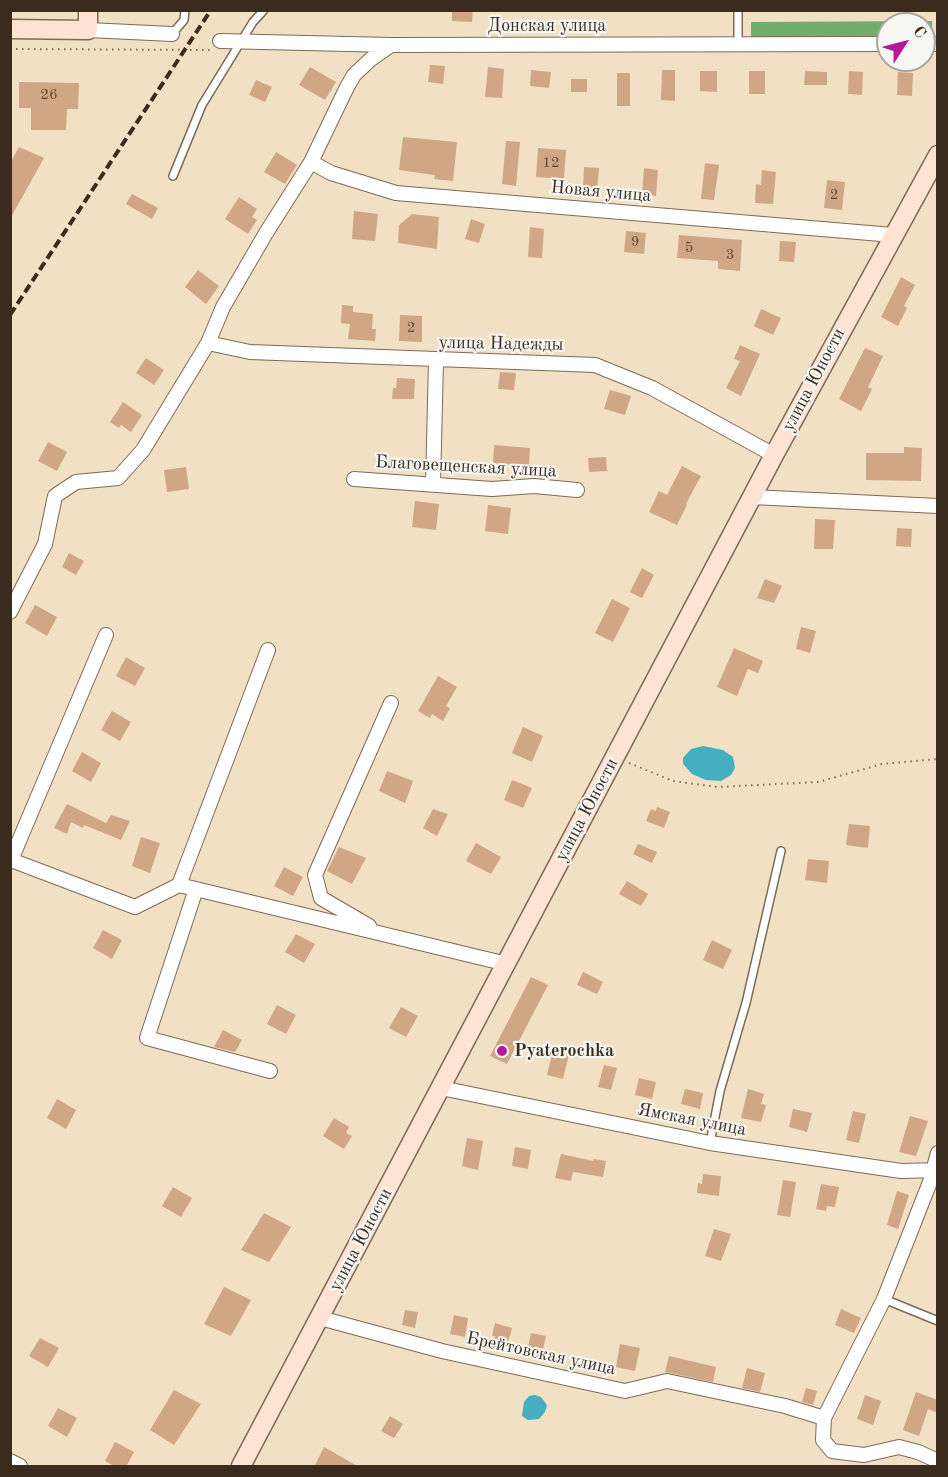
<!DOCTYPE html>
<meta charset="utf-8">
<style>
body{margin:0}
#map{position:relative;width:948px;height:1477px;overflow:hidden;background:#f2e0c5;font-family:"Old Standard TT",serif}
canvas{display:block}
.frame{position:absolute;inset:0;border:12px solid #3b2a1e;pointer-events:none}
.north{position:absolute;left:876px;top:12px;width:60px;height:60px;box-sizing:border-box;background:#f6f6f2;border:2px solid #aba49d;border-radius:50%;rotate:54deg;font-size:16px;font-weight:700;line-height:24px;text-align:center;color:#3b2a1e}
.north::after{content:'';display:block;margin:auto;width:21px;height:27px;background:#b5179e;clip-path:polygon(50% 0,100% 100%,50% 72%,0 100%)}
</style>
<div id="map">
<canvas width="948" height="1477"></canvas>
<div class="frame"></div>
<div class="north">С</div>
</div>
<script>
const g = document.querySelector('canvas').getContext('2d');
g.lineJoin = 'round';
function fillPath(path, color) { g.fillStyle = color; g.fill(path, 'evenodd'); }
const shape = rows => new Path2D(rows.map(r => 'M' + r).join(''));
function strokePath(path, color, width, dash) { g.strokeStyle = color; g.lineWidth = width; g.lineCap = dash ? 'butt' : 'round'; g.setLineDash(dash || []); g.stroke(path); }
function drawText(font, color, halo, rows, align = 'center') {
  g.font = font + ' "Old Standard TT",serif'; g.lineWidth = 4.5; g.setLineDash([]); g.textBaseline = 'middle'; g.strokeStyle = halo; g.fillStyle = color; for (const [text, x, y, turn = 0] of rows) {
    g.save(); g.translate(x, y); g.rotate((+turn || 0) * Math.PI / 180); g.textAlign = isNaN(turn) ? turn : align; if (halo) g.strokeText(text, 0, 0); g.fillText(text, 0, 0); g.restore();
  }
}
fillPath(shape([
 [932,21,932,37,924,37,924,24,888,24,888,37,751,37,751,22]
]), '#72ad6d');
fillPath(shape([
 [703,746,723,750,733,757,735,768,731,775,721,781,706,780,692,774,683,764,683,758,691,749],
 [535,1395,541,1397,547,1405,545,1412,539,1419,528,1420,522,1416,524,1402,529,1396]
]), '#43afc0');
fillPath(shape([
 [452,10,473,10,472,22,452,21],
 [430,65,445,66,443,84,428,82],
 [310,67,336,82,325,100,299,85],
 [488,67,504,69,502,98,485,97],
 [531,70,551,72,549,88,530,86],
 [662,70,675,70,675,101,661,100],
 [700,71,717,71,717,92,700,91],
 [749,71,765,71,765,94,749,94],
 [805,71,827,72,827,85,804,85],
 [849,71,863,72,862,95,848,94],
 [898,72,913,73,912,96,897,95],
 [617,73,630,73,630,106,617,106],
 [571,79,587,79,587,92,571,92],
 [256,80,272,87,265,102,249,95],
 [19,82,79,83,78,109,67,109,66,130,31,130,31,108,19,108],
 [403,137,457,142,453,181,434,179,435,175,399,170],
 [506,141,520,142,516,186,502,184],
 [19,147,44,158,10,219,10,163],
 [538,148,566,150,564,179,536,177],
 [276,152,297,165,285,184,264,172],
 [705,163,719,165,714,200,701,199],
 [584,167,599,168,597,191,583,190],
 [644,168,658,170,656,196,642,194],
 [762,170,776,172,773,204,755,203,756,184,761,185],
 [827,180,845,182,842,210,824,208],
 [132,194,158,208,152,219,126,204],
 [239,197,257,209,252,217,257,220,248,234,225,219],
 [354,211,378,214,375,241,352,239],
 [412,214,439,217,437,249,398,243,399,225],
 [471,219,485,224,479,243,465,239],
 [530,227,544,229,542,258,528,257],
 [626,231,646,233,644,254,624,252],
 [679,235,742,240,740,271,718,269,718,261,677,258],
 [780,241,796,242,794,262,779,261],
 [198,270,219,286,206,304,185,287],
 [901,277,915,285,904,306,907,308,898,326,881,317],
 [342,305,353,306,353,312,373,314,372,329,376,329,375,341,348,339,350,324,341,323],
 [761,309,781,318,773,335,754,326],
 [400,315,422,316,422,342,399,341],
 [740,345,760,354,741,396,726,388,740,361,734,359],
 [865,348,883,356,868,387,872,389,861,411,839,399],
 [146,358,164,370,154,385,136,373],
 [500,372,516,373,514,390,498,389],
 [397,378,415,379,414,399,392,399,393,388,396,388],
 [610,390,631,396,625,415,604,409],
 [123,402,142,415,131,432,121,425,119,428,110,422],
 [48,442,67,452,57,471,38,461],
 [494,445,530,448,529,466,493,463],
 [904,447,922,448,921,481,866,480,866,453,904,453],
 [606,457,607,471,589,472,588,458],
 [682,466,701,476,686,504,687,505,677,525,649,512,659,491,667,495],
 [186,467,189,489,167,492,164,470],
 [415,501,439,504,436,530,412,527],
 [488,505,511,508,508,534,485,531],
 [815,519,835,520,833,549,814,549],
 [897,528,912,529,911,547,896,546],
 [69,553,84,561,76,575,62,567],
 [642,568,654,575,642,598,630,592],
 [765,579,782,586,774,603,757,598],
 [612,599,630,608,613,642,595,633],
 [35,605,57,617,47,636,25,623],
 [801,627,816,631,810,653,796,649],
 [734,648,763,661,758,673,748,669,737,696,717,687],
 [126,657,145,668,135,686,116,676],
 [438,676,457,687,446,706,450,708,443,721,432,714,430,718,418,711],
 [112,711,131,722,120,741,101,730],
 [523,727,543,736,532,762,512,753],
 [82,752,101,763,91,782,72,771],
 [387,771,413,781,405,803,379,791],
 [512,780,532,788,523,808,504,800],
 [67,804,106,823,111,815,130,821,121,840,84,825,83,828,71,822,67,834,54,828],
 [657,807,670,812,664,828,646,821,651,809,656,811],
 [433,809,448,814,437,836,423,828],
 [849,824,870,826,868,848,846,845],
 [141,837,160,843,150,873,132,866],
 [476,843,501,857,491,874,466,861],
 [638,844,657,852,652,863,633,854],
 [339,847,366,858,352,884,327,871],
 [808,859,829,861,827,883,805,880],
 [284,867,303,877,293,896,274,886],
 [627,881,648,894,641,906,619,894],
 [103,930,122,940,112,959,93,948],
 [296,934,315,944,304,963,285,952],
 [712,940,732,950,723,969,703,960],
 [583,972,603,982,597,994,577,985],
 [531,977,548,985,507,1064,490,1056],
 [277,1005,296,1015,286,1034,267,1024],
 [401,1007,418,1016,406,1037,389,1028],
 [223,1030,242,1040,235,1052,214,1047],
 [553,1050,569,1054,563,1079,547,1075],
 [604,1065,617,1068,611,1090,598,1087],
 [639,1078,656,1082,652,1099,635,1095],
 [685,1089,703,1093,700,1109,681,1104],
 [748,1089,764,1094,761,1104,766,1105,761,1122,741,1118],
 [57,1099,76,1110,66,1129,47,1118],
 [793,1109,812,1113,807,1132,789,1127],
 [853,1111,866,1114,859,1143,846,1140],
 [910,1116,928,1121,916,1156,899,1152],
 [334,1118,349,1127,346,1133,352,1136,344,1149,323,1136],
 [467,1138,483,1141,478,1170,462,1166],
 [515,1147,531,1150,528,1169,512,1166],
 [561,1154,593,1161,594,1159,606,1161,603,1177,573,1172,571,1181,555,1178],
 [703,1174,721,1176,719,1196,697,1193,698,1183,702,1184],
 [783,1180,796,1182,790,1217,777,1215],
 [821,1184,839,1187,835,1207,827,1206,826,1211,816,1209],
 [173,1187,192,1198,181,1217,162,1206],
 [897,1191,909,1195,898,1229,887,1225],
 [264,1213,291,1227,269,1262,241,1250],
 [714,1229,731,1234,721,1261,705,1256],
 [224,1287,251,1300,231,1336,204,1324],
 [841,1309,861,1318,854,1333,835,1325],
 [405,1310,418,1312,415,1328,402,1325],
 [454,1315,468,1318,465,1337,450,1334],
 [495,1323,512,1328,507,1346,493,1342,495,1336,492,1336],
 [531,1333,546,1336,542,1354,527,1352],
 [40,1338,59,1348,48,1367,29,1356],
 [620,1344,640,1348,635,1371,616,1367],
 [669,1356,716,1367,713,1382,665,1372],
 [747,1368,765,1373,760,1392,742,1388],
 [806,1388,817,1391,813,1405,802,1402],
 [174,1390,201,1404,174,1445,150,1430],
 [916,1392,938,1400,938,1413,928,1409,919,1436,903,1430],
 [865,1395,881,1401,873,1425,857,1419],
 [58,1408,77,1418,67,1437,48,1426],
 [390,1416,403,1424,394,1438,381,1431],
 [115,1442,134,1452,126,1467,116,1467,105,1461],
 [324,1447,359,1467,314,1467]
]), '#d0a685');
const lane = shape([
 [172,34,184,20,185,10],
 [738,44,738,10],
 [173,176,202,105,253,22,264,10],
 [710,1143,720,1091,746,1003,781,851],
 [884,1299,938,1321]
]);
const street = shape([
 [88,30,172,34],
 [220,41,391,45,888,44],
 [924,44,938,44],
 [311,162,331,173,396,193,893,235],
 [208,343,250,352,595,365,652,388,774,455],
 [354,479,492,489,534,486,577,490],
 [433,484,436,361],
 [752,497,938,506],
 [10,612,45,544,55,496,76,482,118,478,143,450,208,343,223,307,266,233,311,162,347,87,354,75,371,59,391,45],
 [106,635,11,860,135,907,179,885,507,964],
 [179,885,268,650],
 [196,889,147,1038,270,1071],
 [369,926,321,898,315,875,391,703],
 [441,1088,710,1143,901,1171,938,1170],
 [320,1318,442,1351,625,1391,667,1381,785,1406,824,1418,823,1440,832,1451,864,1455,899,1447,918,1452,938,1461],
 [824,1418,884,1299,930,1182,938,1153],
 [10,1461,20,1466]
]);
const secondary = shape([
 [10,29,88,30,88,10],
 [241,1466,774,455,938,155]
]);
strokePath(lane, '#7b6a58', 10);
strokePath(street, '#7b6a58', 16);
strokePath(secondary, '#7b6a58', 21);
strokePath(shape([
 [10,49,212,50],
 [629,763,673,781,717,787,818,782,882,764,938,759]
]), '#7b6a58', 2, [1.5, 4.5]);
strokePath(lane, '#fff', 7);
strokePath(street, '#fff', 14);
strokePath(secondary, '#fee3d2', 18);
strokePath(shape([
 [10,315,211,10]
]), '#3b2a1e', 4, [9, 4.5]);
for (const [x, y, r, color] of [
 [502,1051,6,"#b5179e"]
]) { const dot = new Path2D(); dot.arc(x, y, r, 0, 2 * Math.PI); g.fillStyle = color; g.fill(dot); strokePath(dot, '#f6f6f2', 2); }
drawText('15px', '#604938', null, [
 ["26",49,95],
 ["12",551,163],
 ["2",834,195],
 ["9",635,242],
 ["5",689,248],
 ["3",730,255],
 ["2",411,328]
]);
drawText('18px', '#3b2a1e', '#f6f6f2', [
 ["Донская улица",547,26],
 ["Новая улица",601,192,5],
 ["улица Надежды",501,344,1],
 ["улица Юности",814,380,-62],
 ["Благовещенская улица",466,467,3],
 ["улица Юности",587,810,-62],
 ["Ямская улица",692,1120,11],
 ["улица Юности",361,1240,-62],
 ["Брейтовская улица",541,1354,12]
]);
drawText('bold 18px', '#3b2a1e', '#f6f6f2', [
 ["Pyaterochka",514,1051]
], 'left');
</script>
